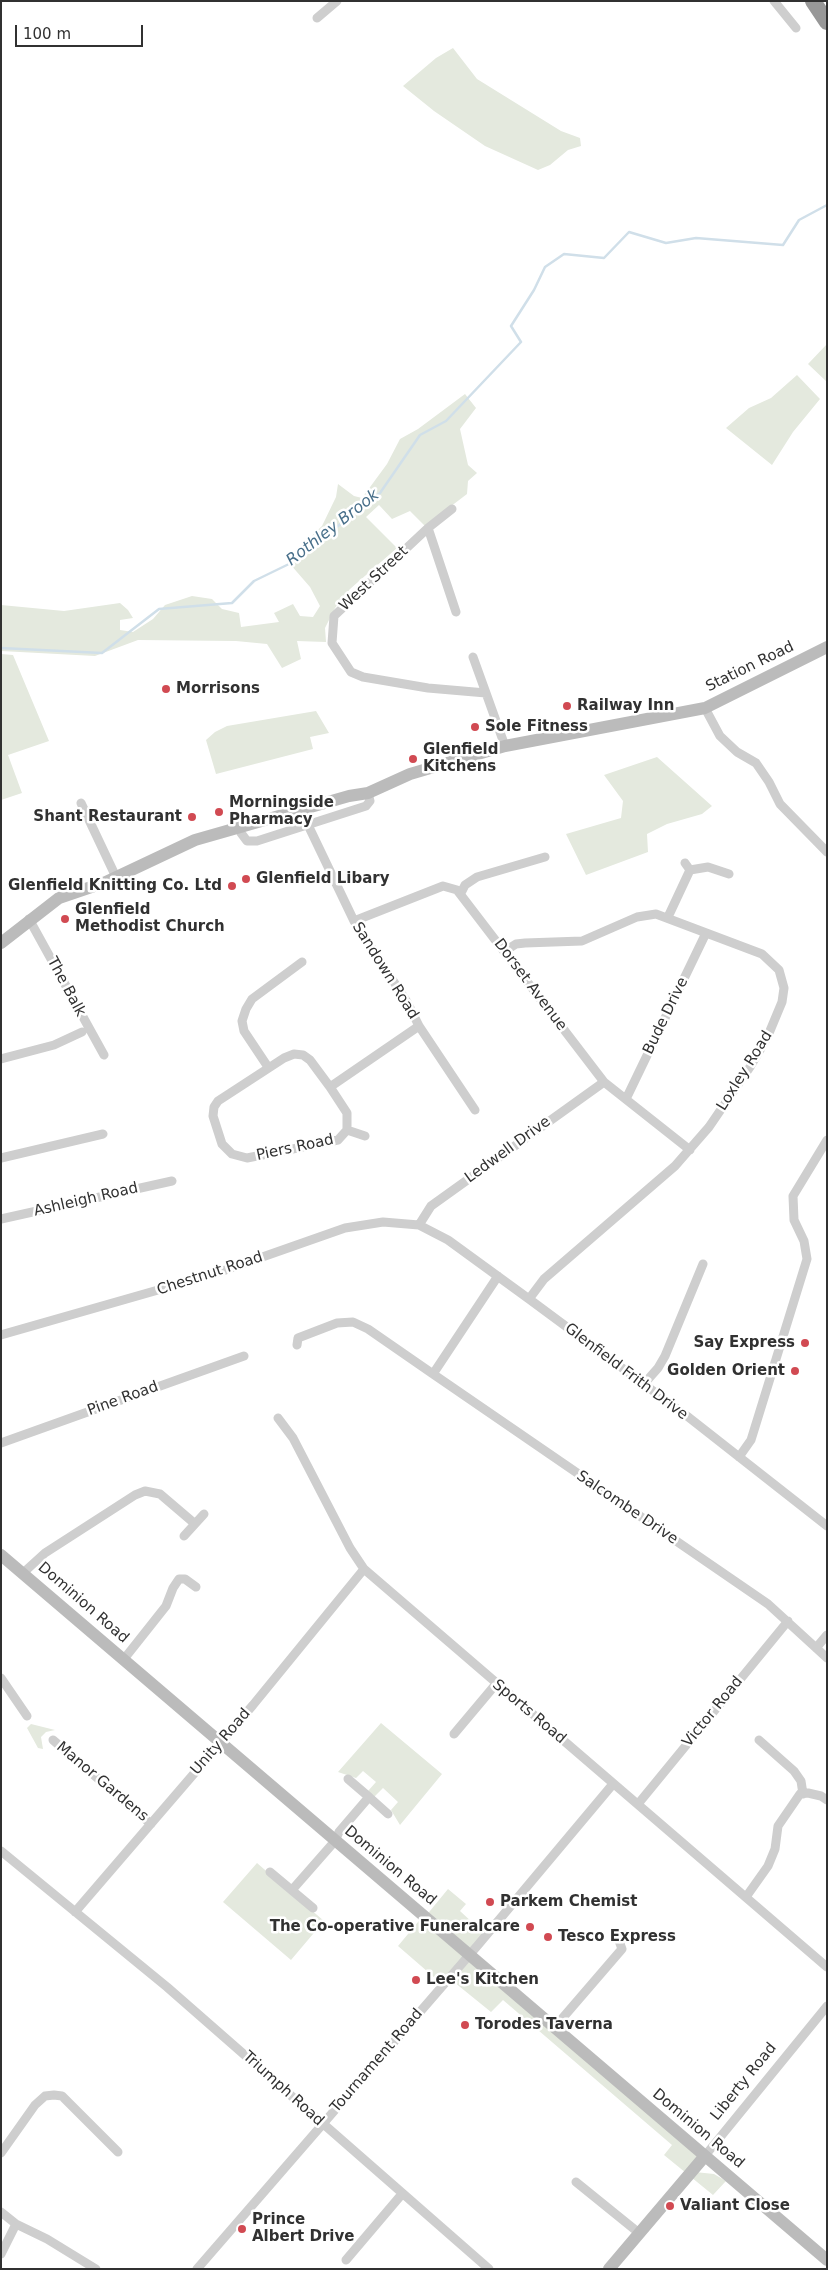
<!DOCTYPE html>
<style>
body{margin:0}
#map{position:relative;width:828px;height:2270px;overflow:hidden;background:#fff;font-family:"DejaVu Sans",sans-serif}
canvas{display:block}
.frame{position:absolute;inset:0;border:2px solid #313131;pointer-events:none}
.scale{position:absolute;left:15px;top:25px;width:128px;height:22px;box-sizing:border-box;border:2px solid #313131;border-top:0;padding-left:6px;font-size:15px;line-height:18px;white-space:nowrap;color:#313131;-webkit-text-stroke:4px #fff;paint-order:stroke}
</style>
<div id="map">
<canvas width="828" height="2270"></canvas>
<div class="frame"></div>
<div class="scale">100 m</div>
</div>
<script>
const g = document.querySelector('canvas').getContext('2d');
g.lineJoin = 'round';
function fillPath(path, color) { g.fillStyle = color; g.fill(path, 'evenodd'); }
const shape = rows => new Path2D(rows.map(r => 'M' + r).join(''));
function strokePath(path, color, width, dash) { g.strokeStyle = color; g.lineWidth = width; g.lineCap = dash ? 'butt' : 'round'; g.setLineDash(dash || []); g.stroke(path); }
function drawText(font, color, halo, rows, align = 'center') {
  g.font = font + ' "DejaVu Sans",sans-serif'; g.lineWidth = 5; g.setLineDash([]); g.textBaseline = 'middle'; g.strokeStyle = halo; g.fillStyle = color; for (const [text, x, y, turn = 0] of rows) {
    g.save(); g.translate(x, y); g.rotate((+turn || 0) * Math.PI / 180); g.textAlign = isNaN(turn) ? turn : align; if (halo) g.strokeText(text, 0, 0); g.fillText(text, 0, 0); g.restore();
  }
}
fillPath(shape([
 [453,48,477,79,561,131,580,138,581,146,568,150,550,165,538,170,485,146,434,111,403,86,436,58],
 [827,344,827,382,808,364],
 [797,375,820,399,793,432,772,465,726,428,749,408,771,398],
 [465,394,476,408,460,429,468,465,477,473,468,481,467,494,425,526,410,511,392,519,379,505,366,517,397,548,350,589,335,608,325,628,326,642,297,641,301,659,282,668,267,644,236,641,138,640,95,656,1,651,1,605,64,611,120,603,128,610,133,618,120,620,120,630,133,632,153,619,165,605,192,596,212,599,222,609,239,613,241,627,279,622,274,613,293,604,300,616,313,617,320,606,310,587,290,564,295,552,322,526,336,497,338,484,354,496,362,498,387,464,400,439,418,429],
 [1,654,13,655,49,741,8,755,22,793,1,800],
 [316,711,329,733,310,737,313,749,216,774,206,740,215,732,227,726],
 [657,757,712,806,702,814,667,824,647,834,648,852,586,875,566,834,621,818,623,801,604,775],
 [381,1723,442,1774,400,1825,391,1810,398,1802,383,1788,374,1797,368,1791,376,1782,363,1771,356,1778,338,1772],
 [31,1724,55,1730,46,1732,41,1737,43,1749,38,1748,27,1728],
 [257,1863,324,1921,291,1960,223,1902],
 [448,1889,466,1904,460,1911,486,1935,469,1954,704,2157,695,2172,714,2174,726,2181,713,2195,664,2155,672,2145,503,2000,491,2012,449,1978,443,1985,398,1946,423,1916,425,1917]
]), '#e4e9de');
strokePath(shape([
 [1,648,102,653,159,609,232,603,254,581,291,563,380,493,420,435,446,421,521,342,511,326,534,290,545,267,564,254,604,258,629,232,666,243,696,238,783,245,799,220,827,205]
]), '#d0dfe9', 2.5);
strokePath(shape([
 [774,1,796,28],
 [317,18,337,1],
 [428,528,452,509],
 [456,612,428,528,334,616,332,643,351,672,363,677,428,688,486,693,505,746],
 [473,657,486,693],
 [705,708,720,736,737,752,756,763,769,782,780,804,827,852],
 [81,803,116,877],
 [308,825,354,921,407,1002,419,1026,475,1110],
 [239,827,241,833,247,841,257,841,366,806,370,801,368,793],
 [685,863,690,870,708,867,729,874],
 [461,893,465,885,477,877,545,857],
 [668,917,690,870],
 [29,919,104,1055],
 [354,921,443,886,457,890,604,1082,690,1150],
 [505,951,516,944,525,943,582,941,637,917,656,914,762,954,779,970,784,988,782,1002,767,1038,750,1067,709,1127,675,1166,544,1279,529,1299],
 [1,1059,54,1045,82,1032],
 [268,1067,244,1031,242,1021,246,1009,252,999,302,962],
 [330,1087,310,1060,303,1055,294,1054,284,1058,218,1101,214,1107,213,1116,222,1144,232,1154,247,1158,338,1140,347,1130,347,1113,330,1087,419,1026],
 [626,1099,706,933],
 [347,1130,365,1136],
 [1,1158,103,1134],
 [1,1219,172,1181],
 [419,1225,431,1206,604,1082],
 [498,1276,433,1374,768,1604,827,1658],
 [1,1335,214,1274,345,1228,383,1222,419,1225,448,1240,529,1299,687,1416,827,1526],
 [297,1345,298,1338,337,1323,353,1322,368,1329,433,1374],
 [643,1385,658,1368,665,1356,703,1264],
 [278,1418,293,1438,350,1548,364,1569,827,1967],
 [1,1443,244,1356],
 [739,1457,751,1440,807,1259,804,1241,794,1220,793,1196,827,1140],
 [184,1536,204,1514],
 [23,1573,45,1553,135,1495,145,1491,160,1494,194,1523],
 [816,1648,827,1635],
 [124,1659,166,1606,173,1588,179,1579,185,1579,196,1587],
 [1,1678,27,1716],
 [454,1734,496,1684],
 [53,1740,151,1824],
 [759,1740,794,1771,801,1781,803,1794],
 [369,1797,388,1814],
 [638,1804,788,1621],
 [1,1851,167,1987,489,2269],
 [270,1872,313,1908],
 [292,1890,335,1841,339,1832,369,1797,348,1779],
 [746,1897,768,1866,775,1849,778,1826,800,1794,808,1793,821,1796,827,1800],
 [75,1912,253,1705,364,1569],
 [554,2028,622,1949,618,1938],
 [1,2153,35,2105,45,2096,54,2095,62,2096,118,2152],
 [704,2157,827,2006],
 [576,2182,639,2233],
 [1,2212,16,2224,47,2239,96,2269],
 [1,2254,16,2224],
 [346,2260,402,2194],
 [197,2269,478,1945,613,1784]
]), '#cecece', 9);
strokePath(shape([
 [1,943,59,898,106,882,195,840,349,796,368,793,410,774,505,746,705,708,827,647],
 [1,1555,827,2260],
 [609,2269,704,2157]
]), '#bbb', 12);
strokePath(shape([
 [813,1,827,22]
]), '#989898', 16);
for (const [x, y, r, color] of [
 [166,689,5,"#d14a52"],
 [567,706,5,"#d14a52"],
 [475,727,5,"#d14a52"],
 [413,759,5,"#d14a52"],
 [219,812,5,"#d14a52"],
 [192,817,5,"#d14a52"],
 [246,879,5,"#d14a52"],
 [232,886,5,"#d14a52"],
 [65,919,5,"#d14a52"],
 [805,1343,5,"#d14a52"],
 [795,1371,5,"#d14a52"],
 [490,1902,5,"#d14a52"],
 [530,1927,5,"#d14a52"],
 [548,1937,5,"#d14a52"],
 [416,1980,5,"#d14a52"],
 [465,2025,5,"#d14a52"],
 [670,2206,5,"#d14a52"],
 [242,2229,5,"#d14a52"]
]) { const dot = new Path2D(); dot.arc(x, y, r, 0, 2 * Math.PI); g.fillStyle = color; g.fill(dot); strokePath(dot, '#fff', 2); }
drawText('15px', '#313131', '#fff', [
 ["West Street",374,579,-43],
 ["Station Road",750,667,-26],
 ["Sandown Road",385,971,58],
 ["Dorset Avenue",530,985,53],
 ["The Balk",66,987,62],
 ["Bude Drive",666,1016,-64],
 ["Loxley Road",745,1071,-58],
 ["Piers Road",295,1148,-12],
 ["Ledwell Drive",508,1150,-36],
 ["Ashleigh Road",86,1200,-13],
 ["Chestnut Road",210,1274,-18],
 ["Glenfield Frith Drive",626,1372,37],
 ["Pine Road",123,1399,-20],
 ["Salcombe Drive",627,1508,34],
 ["Dominion Road",83,1603,41],
 ["Sports Road",529,1712,40],
 ["Victor Road",713,1712,-51],
 ["Unity Road",221,1742,-49],
 ["Manor Gardens",102,1782,40],
 ["Dominion Road",390,1866,40],
 ["Tournament Road",377,2061,-49],
 ["Liberty Road",744,2082,-51],
 ["Triumph Road",283,2089,42],
 ["Dominion Road",698,2129,40]
]);
drawText('bold 15px', '#313131', '#fff', [
 ["Morrisons",176,689],
 ["Railway Inn",577,706],
 ["Sole Fitness",485,727],
 ["Glenfield",423,750],
 ["Kitchens",423,767],
 ["Morningside",229,803],
 ["Pharmacy",229,820],
 ["Shant Restaurant",182,817,"right"],
 ["Glenfield Libary",256,879],
 ["Glenfield Knitting Co. Ltd",222,886,"right"],
 ["Glenfield",75,910],
 ["Methodist Church",75,927],
 ["Say Express",795,1343,"right"],
 ["Golden Orient",785,1371,"right"],
 ["Parkem Chemist",500,1902],
 ["The Co-operative Funeralcare",520,1927,"right"],
 ["Tesco Express",558,1937],
 ["Lee's Kitchen",426,1980],
 ["Torodes Taverna",475,2025],
 ["Valiant Close",680,2206],
 ["Prince",252,2220],
 ["Albert Drive",252,2237]
], 'left');
drawText('italic 16px', '#486f8a', '#fff', [
 ["Rothley Brook",333,528,-38]
]);
</script>
